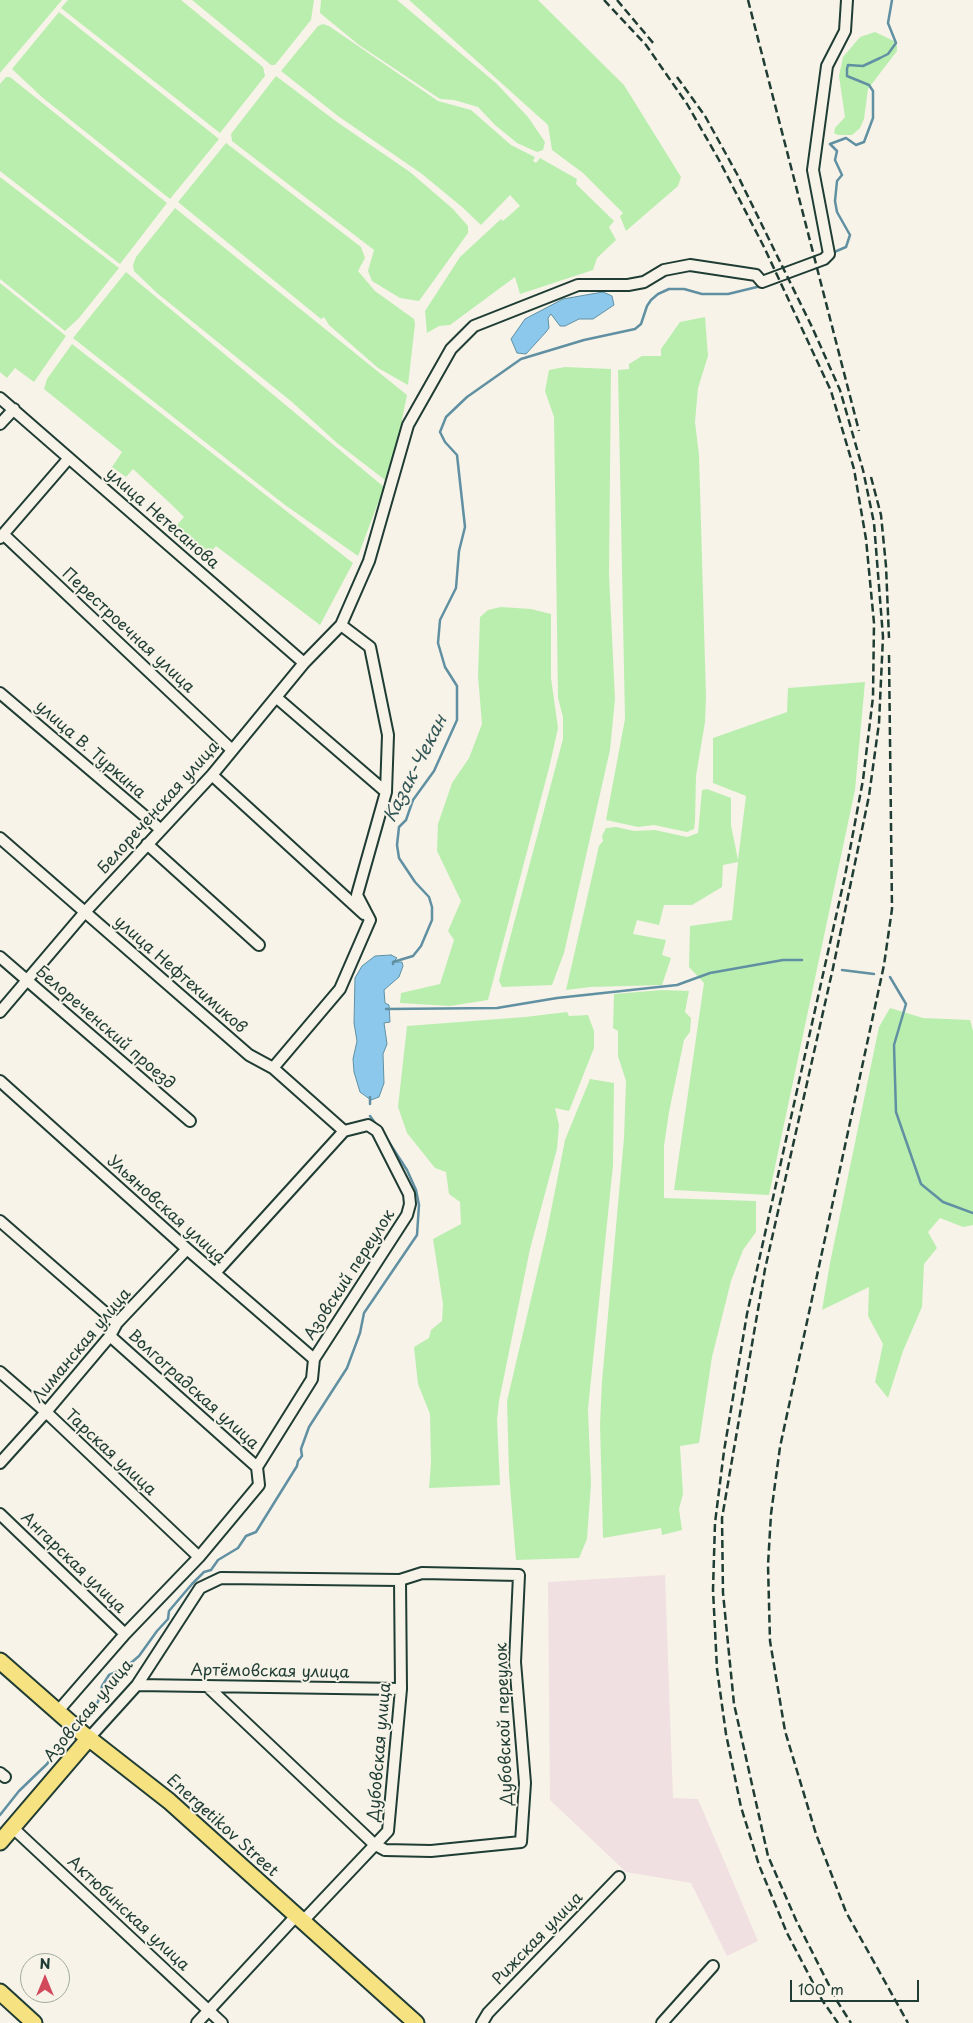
<!DOCTYPE html>
<meta charset="utf-8">
<style>
body{margin:0}
#map{position:relative;width:973px;height:2023px;overflow:hidden;background:#f7f3e8;font-family:"Playpen Sans",sans-serif}
canvas{display:block}
.north{position:absolute;left:20px;top:1953px;width:50px;height:50px;box-sizing:border-box;background:#f7f3e8;border:1px solid #a1aaa0;border-radius:50%;rotate:0deg;font-size:14px;font-weight:700;line-height:20px;text-align:center;color:#1f3d34}
.north::after{content:'';display:block;margin:auto;width:18px;height:22px;background:#d1495b;clip-path:polygon(50% 0,100% 100%,50% 72%,0 100%)}
.scale{position:absolute;left:790px;top:1980px;width:129px;height:22px;box-sizing:border-box;border:2px solid #1f3d34;border-top:0;padding-left:6px;font-size:15px;line-height:18px;white-space:nowrap;color:#1f3d34;-webkit-text-stroke:4px #f7f3e8;paint-order:stroke}
</style>
<div id="map">
<canvas width="973" height="2023"></canvas>
<div class="north">N</div>
<div class="scale">100 m</div>
</div>
<script>
const g = document.querySelector('canvas').getContext('2d');
g.lineJoin = 'round';
function fillPath(path, color) { g.fillStyle = color; g.fill(path, 'evenodd'); }
const shape = rows => new Path2D(rows.map(r => 'M' + r).join(''));
function strokePath(path, color, width, dash) { g.strokeStyle = color; g.lineWidth = width; g.lineCap = dash ? 'butt' : 'round'; g.setLineDash(dash || []); g.stroke(path); }
function drawText(font, color, halo, rows, align = 'center') {
  g.font = font + ' "Playpen Sans",sans-serif'; g.lineWidth = 4; g.setLineDash([]); g.textBaseline = 'middle'; g.strokeStyle = halo; g.fillStyle = color; for (const [text, x, y, turn = 0] of rows) {
    g.save(); g.translate(x, y); g.rotate((+turn || 0) * Math.PI / 180); g.textAlign = isNaN(turn) ? turn : align; if (halo) g.strokeText(text, 0, 0); g.fillText(text, 0, 0); g.restore();
  }
}
fillPath(shape([
 [665,1575,673,1798,698,1799,758,1941,727,1956,691,1883,626,1872,550,1800,548,1582]
]), '#f1e0e1');
fillPath(shape([
 [0,0,62,0,0,73],
 [68,0,181,0,263,67,265,76,220,133,61,8],
 [192,0,314,0,311,20,275,65,271,65],
 [321,0,397,0,496,83,528,117,545,142,543,150,537,152,517,143,495,125,478,107,454,100,440,99,359,45,320,13],
 [409,0,538,0,624,85,681,177,678,186,626,231,620,216,623,213,583,173,552,150,548,125],
 [59,12,219,139,170,199,43,98,12,69],
 [323,24,329,26,438,101,471,110,511,145,535,157,533,161,536,163,540,158,577,179,576,184,614,221,609,227,616,240,597,258,593,270,520,294,515,277,450,325,439,326,427,333,425,311,460,257,501,219,503,221,520,206,510,195,481,225,462,207,422,174,338,116,281,71,318,26],
 [875,32,894,41,897,46,897,51,868,89,864,119,860,128,852,135,838,135,834,133,835,128,845,117,839,76,843,57,860,37],
 [276,76,337,122,410,172,453,209,468,226,468,233,419,301,400,298,372,281,368,271,374,250,232,141,231,134],
 [6,77,10,77,167,203,120,264,0,171,0,84],
 [226,143,361,247,365,258,358,271,375,291,414,319,415,324,408,385,378,368,329,325,324,317,321,319,178,202],
 [0,177,119,268,79,318,65,331,0,279],
 [175,208,407,395,397,445,385,480,337,443,292,402,157,293,134,271,133,265,136,257],
 [126,272,384,487,358,556,285,505,73,338],
 [0,283,66,336,34,382,15,368,7,378,0,372],
 [705,317,708,356,698,388,695,422,699,455,706,697,705,722,696,776,695,821,694,829,687,832,654,825,638,827,606,820,625,719,618,370,629,369,629,364,642,356,661,356,661,349,680,322],
 [72,344,353,563,320,625,216,546,206,557,175,527,184,517,172,505,133,469,126,477,112,467,122,452,44,389,47,379],
 [565,367,611,369,609,574,615,699,610,750,564,953,552,985,502,987,499,981,502,968,563,739,563,717,558,698,554,417,545,391,549,370],
 [501,607,531,609,551,614,551,678,558,728,550,764,488,1000,450,1006,400,1003,401,993,440,984,454,940,448,931,461,901,437,851,438,824,452,783,469,758,482,724,478,676,480,617,488,610],
 [865,682,855,790,769,1195,674,1190,704,983,689,967,690,926,732,920,738,862,723,865,722,887,692,905,664,905,659,925,637,920,633,934,666,940,662,955,671,958,662,985,590,987,566,990,599,846,603,841,602,836,606,828,616,827,634,831,655,830,687,837,698,833,702,790,707,789,731,798,731,825,738,860,746,796,713,783,713,738,787,712,788,688],
 [662,990,689,991,685,1012,691,1018,690,1032,684,1040,669,1112,664,1146,664,1198,756,1201,756,1232,743,1250,731,1281,712,1357,699,1443,680,1446,683,1494,679,1509,682,1530,662,1535,661,1528,603,1538,600,1424,602,1381,624,1138,626,1081,618,1056,618,1031,613,1028,614,994],
 [890,1008,923,1018,970,1020,973,1031,973,1225,963,1227,940,1218,928,1232,937,1248,924,1264,922,1307,903,1351,888,1398,875,1382,883,1344,868,1316,869,1287,822,1310,830,1263,879,1027],
 [567,1012,569,1016,588,1015,594,1031,594,1048,569,1111,555,1108,559,1125,557,1149,530,1249,499,1401,497,1420,500,1485,429,1488,431,1463,430,1414,418,1384,414,1347,429,1338,431,1330,442,1321,443,1304,433,1239,461,1224,460,1202,449,1194,446,1172,435,1168,407,1133,398,1107,407,1026,525,1017],
 [590,1079,614,1083,613,1165,588,1409,591,1484,587,1539,579,1558,516,1560,509,1474,507,1401,547,1231,565,1140]
]), '#baeeaf');
const water = shape([
 [603,292,612,296,614,305,593,319,579,319,565,326,560,326,551,314,548,318,549,328,546,332,526,354,517,353,511,339,525,319,563,299,603,292],
 [391,955,397,958,393,962,402,962,403,966,399,977,384,990,385,1003,389,1005,390,1022,384,1023,387,1044,383,1054,384,1083,379,1097,371,1100,360,1092,354,1072,353,1059,357,1041,354,1023,355,978,362,966,375,956,391,955]
]);
fillPath(water, '#8cc8ec');
strokePath(water, '#6090a2', 1);
strokePath(shape([
 [832,253,846,247,850,235,837,212,835,201,837,181,842,175,835,160,837,151,830,144,846,138,856,145,864,142,873,118,873,91,869,85,847,76,847,69,848,65,863,66,880,58,888,54,896,43,888,23,892,0],
 [393,964,393,962,413,956,421,946,432,920,432,907,429,897,415,882,399,858,397,845,399,827,406,820,413,800,434,771,457,720,457,686,445,667,438,643,440,620,456,588,459,551,465,527,457,455,445,442,440,432,446,417,467,397,521,359,584,340,635,329,641,324,647,306,651,300,658,294,669,289,684,289,702,294,728,294,757,287,761,283],
 [842,970,874,974],
 [890,977,906,1004,894,1045,896,1112,921,1184,943,1202,973,1213],
 [386,1009,497,1008,557,998,677,985,710,973,783,960,802,960],
 [370,1097,370,1104],
 [370,1116,378,1127],
 [78,1721,98,1702,102,1686,109,1675,125,1668,139,1656,157,1631,168,1619,169,1611,192,1584,204,1572,211,1570,218,1560,238,1548,246,1536,256,1532,297,1466,298,1461,302,1456,301,1449,309,1427,347,1368,360,1333,364,1313,417,1235,419,1205,416,1190,407,1170,383,1133],
 [0,1815,19,1791,47,1764,71,1729]
]), '#6090a2', 2.5);
const street = shape([
 [0,398,304,663],
 [0,424,14,409],
 [3,534,232,750],
 [0,538,69,458],
 [0,693,160,829],
 [277,698,386,792],
 [212,775,364,914],
 [0,838,249,1055,273,1068,344,1131],
 [147,844,259,945],
 [0,957,190,1121],
 [0,1012,85,912,212,775,304,663,341,625,369,561,408,425,451,349,474,326,578,285,628,285,644,282,664,270,690,265,756,275,762,282,824,259,829,254,813,170,827,66,845,31,847,0],
 [273,1068,340,989,370,920,357,895,386,792,388,735,370,647,341,625],
 [0,1081,187,1249,314,1359],
 [0,1221,117,1323],
 [215,1273,344,1131],
 [110,1336,257,1467],
 [0,1372,46,1412,199,1557],
 [0,1463,46,1412,110,1336,117,1323,187,1249],
 [0,1514,125,1634],
 [137,1685,401,1689],
 [58,1711,125,1634,199,1557,259,1485,257,1467,312,1379,314,1359,407,1215,410,1204,409,1194,377,1131,368,1125,344,1131],
 [89,1738,137,1685,200,1588,221,1578,400,1580,422,1573,519,1575,515,1662,525,1783,521,1842,431,1851,385,1850,374,1844,207,1686],
 [0,1773,5,1777],
 [13,1828,222,2023],
 [302,1922,388,1831,401,1689,400,1580],
 [197,2023,296,1916],
 [482,2023,488,2013,619,1877],
 [662,2023,713,1966]
]);
const primary = shape([
 [0,1661,82,1733,169,1801,416,2023],
 [0,1842,89,1738],
 [0,1992,34,2023]
]);
strokePath(street, '#1f3d34', 14);
strokePath(primary, '#1f3d34', 19);
strokePath(street, '#f7f3e8', 10);
strokePath(primary, '#f7e281', 15);
strokePath(shape([
 [604,0,646,45,687,104,719,160,764,247,831,391,854,469,866,539,874,623,873,697,863,780,845,876,747,1314,724,1451,715,1523,713,1590,717,1669,726,1734,741,1807,759,1865,787,1933,822,2000,838,2023],
 [617,0,654,44],
 [748,0,859,431],
 [677,77,705,116,737,174,812,327,840,390,863,470,874,523,883,637,879,723,869,796,833,968,765,1269,722,1518,723,1593,734,1704,768,1856,796,1920,837,2001,851,2023],
 [871,477,881,515,886,566,889,638],
 [889,655,892,909,884,965,780,1447,771,1514,768,1565,770,1641,785,1731,816,1834,846,1912,908,2023]
]), '#1f3d34', 2.5, [8, 4]);
drawText('16px', '#1f3d34', '#f7f3e8', [
 ["улица Нетесанова",162,519,41],
 ["Перестроечная улица",128,631,43],
 ["улица В. Туркина",90,750,41],
 ["Белореченская улица",159,808,-48],
 ["улица Нефтехимиков",180,975,41],
 ["Белореченский проезд",105,1028,41],
 ["Ульяновская улица",166,1210,42],
 ["Азовский переулок",350,1275,-57],
 ["Лиманская улица",82,1346,-50],
 ["Волгоградская улица",193,1390,42],
 ["Тарская улица",110,1453,43],
 ["Ангарская улица",73,1563,44],
 ["Артёмовская улица",270,1672,1],
 ["Азовская улица",89,1711,-50],
 ["Дубовской переулок",505,1724,-92],
 ["Дубовская улица",380,1752,-85],
 ["Energetikov Street",222,1826,42],
 ["Актюбинская улица",128,1914,43],
 ["Рижская улица",538,1939,-46]
]);
drawText('italic 18px', '#355959', '#f7f3e8', [
 ["Казак-Чекан",416,769,-63]
]);
</script>
